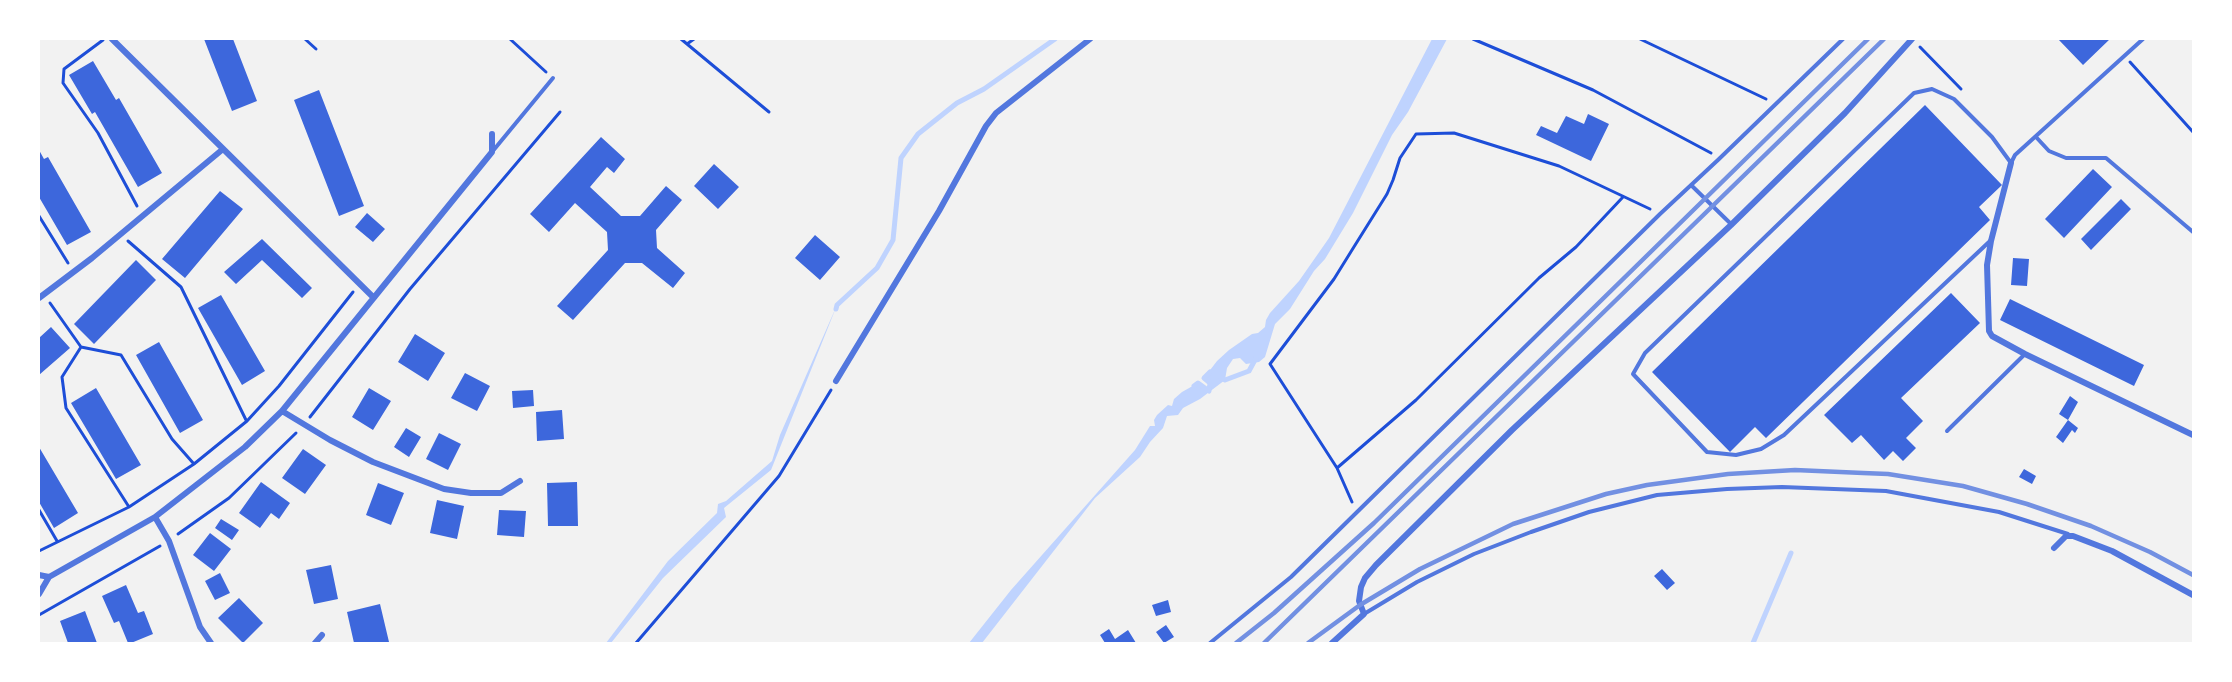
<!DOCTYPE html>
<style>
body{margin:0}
#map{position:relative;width:2232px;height:682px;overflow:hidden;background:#f2f2f2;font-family:"Open Sans",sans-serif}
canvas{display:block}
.frame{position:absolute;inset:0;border:40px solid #fff;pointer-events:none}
</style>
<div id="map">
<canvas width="2232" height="682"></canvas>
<div class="frame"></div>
</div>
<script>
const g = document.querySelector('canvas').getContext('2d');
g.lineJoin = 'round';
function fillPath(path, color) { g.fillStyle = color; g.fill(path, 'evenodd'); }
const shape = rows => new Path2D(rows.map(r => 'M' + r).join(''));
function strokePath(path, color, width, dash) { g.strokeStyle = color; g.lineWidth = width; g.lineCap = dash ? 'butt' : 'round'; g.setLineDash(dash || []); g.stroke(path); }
fillPath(shape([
 [1432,39,1447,39,1408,112,1392,135,1353,213,1325,259,1314,271,1290,309,1275,324,1265,357,1259,362,1246,364,1240,358,1233,359,1227,368,1225,380,1200,399,1183,408,1178,415,1167,416,1163,428,1150,442,1140,457,1095,498,982,643,969,643,1011,590,1135,450,1150,426,1155,426,1154,420,1157,415,1168,405,1172,406,1174,399,1182,392,1198,383,1210,390,1210,383,1204,378,1217,361,1229,350,1252,334,1258,333,1265,327,1266,320,1270,313,1299,281,1329,238],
 [837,305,771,470,724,508,726,517,663,578,611,643,606,643,668,561,717,513,718,504,726,501,772,461,780,435]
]), '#bfd3fe');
strokePath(shape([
 [836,309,837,305,877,268,893,240,901,158,918,134,957,103,984,89,1055,39],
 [1221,378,1225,380,1249,371,1256,358],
 [1194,386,1198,383,1209,391,1210,383,1204,378,1210,372],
 [1753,643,1791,553]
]), '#bfd3fe', 5);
fillPath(shape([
 [204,39,233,39,257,101,232,111],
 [2058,39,2110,39,2083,65],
 [93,61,116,100,119,98,162,173,138,187,95,112,92,114,69,75],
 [319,90,364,206,339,216,294,100],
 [1925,105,2002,185,1979,207,1990,220,1766,438,1755,427,1730,452,1652,372],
 [1588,114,1609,124,1591,161,1536,135,1541,126,1557,133,1566,116,1584,124],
 [601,137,625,159,614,173,607,167,590,187,621,216,640,216,666,186,682,200,656,230,657,248,685,273,673,288,642,263,625,263,573,320,557,306,608,250,607,232,575,203,549,232,530,214],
 [39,150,44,159,48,157,91,232,67,245,39,197],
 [714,164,739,187,718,209,694,186],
 [2093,169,2112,187,2064,238,2045,219],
 [220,191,243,209,185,278,162,259],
 [2121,199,2131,209,2091,250,2081,239],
 [367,213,385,229,373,242,355,227],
 [815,235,840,257,820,280,795,258],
 [262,239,312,288,302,298,262,260,236,284,224,272],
 [2013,258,2029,259,2027,286,2011,285],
 [136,260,156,280,94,344,74,324],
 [1951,293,1980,323,1901,398,1923,421,1906,438,1916,448,1903,461,1893,451,1884,460,1861,435,1852,443,1824,415],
 [221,295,265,371,242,385,198,308],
 [2010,299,2144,365,2134,386,2000,320],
 [51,327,70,348,39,375,39,338],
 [415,334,445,353,428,381,398,362],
 [159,342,203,420,180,433,136,355],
 [465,373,490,386,477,411,451,398],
 [96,388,141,465,116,479,71,403],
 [369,388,391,401,373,430,352,417],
 [533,390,534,406,513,408,512,391],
 [2070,396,2078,402,2068,420,2078,428,2075,433,2072,430,2063,443,2056,437,2068,420,2059,414],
 [562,410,564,439,537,441,536,412],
 [406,428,421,437,409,457,394,447],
 [439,433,461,444,448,470,426,459],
 [39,447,78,513,54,528,39,502],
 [303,449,326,465,305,494,282,478],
 [2024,469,2036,476,2032,484,2019,477],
 [261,482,290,503,279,519,271,513,260,528,239,513],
 [577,482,578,526,548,526,547,483],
 [378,483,404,493,391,525,366,515],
 [437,500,464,506,457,539,430,533],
 [499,510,526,511,524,537,497,535],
 [221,519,239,530,232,540,215,528],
 [210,533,231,549,214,571,193,555],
 [331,565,338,599,314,604,306,570],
 [1662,569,1675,583,1667,590,1654,576],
 [220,573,230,593,215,600,205,581],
 [126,585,138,613,144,611,153,634,131,643,128,643,119,621,114,623,102,596],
 [239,598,263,623,243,643,218,618],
 [1168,600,1171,612,1156,616,1152,605],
 [380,604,389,642,354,643,347,612],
 [85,611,97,643,68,643,60,621],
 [1166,625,1174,637,1164,643,1156,632],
 [1109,629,1115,639,1128,630,1136,643,1105,643,1100,635]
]), '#3d67dc');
strokePath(shape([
 [305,39,316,49],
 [510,39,546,72],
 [681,39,687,44,694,39],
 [1473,39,1593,90,1711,153],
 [1640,39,1766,99],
 [103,40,64,69,63,83,98,133,137,206],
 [687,44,769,112],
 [1920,47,1961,89],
 [2130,62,2193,132],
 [39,216,68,263],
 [128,241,181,287,246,420],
 [50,303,81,347,121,355,172,439,194,464],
 [81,347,62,377,66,408,129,507],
 [310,417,410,289,560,112],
 [1337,468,1416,400,1539,278,1576,247,1623,197],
 [1352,502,1337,468,1270,364,1334,279,1352,250,1387,194,1393,180,1400,158,1416,134,1454,133,1559,166,1650,209],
 [39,510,57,541],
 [178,534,229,498,296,433],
 [39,551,129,507,194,464,247,421,279,386,353,292],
 [39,615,160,546],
 [636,643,779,476,831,390]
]), '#1d4ed8', 3);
strokePath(shape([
 [2036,137,2049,151,2066,158,2106,158,2193,232],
 [492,152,553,78],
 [1691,185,1731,224],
 [1990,241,1784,435,1761,449,1736,455,1707,452,1633,374,1645,353,1914,93,1932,89,1954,99,1992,137,2011,163,2015,155,2143,39],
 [1947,431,2025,354],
 [1364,614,1417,582,1474,554,1531,532,1589,512,1657,495,1727,489,1782,487,1886,491,1999,512,2068,534],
 [1210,643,1291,577,1660,214,1719,159,1843,39]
]), '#5277de', 4);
strokePath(shape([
 [112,39,373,297],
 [2011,163,1991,241,1987,265,1989,331,1992,336,2025,354,2193,435],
 [39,298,92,258,223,149],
 [836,381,939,211,986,126,996,113,1090,39],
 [282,411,330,440,373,462,444,489,471,493,501,493,520,481],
 [155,517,169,541,200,627,211,643],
 [2054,548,2066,536,2073,536,2112,551,2193,595],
 [39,575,49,577],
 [39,594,49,577,155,517,245,447,282,411,492,152,492,134],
 [315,643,322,635],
 [1332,643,1364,614,1359,601,1361,587,1365,578,1376,565,1512,430,1731,225,1845,113,1912,39]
]), '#5277de', 6);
strokePath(shape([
 [1236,643,1274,613,1374,523,1868,39],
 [1264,643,1884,39],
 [1308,643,1360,605,1420,569,1513,524,1606,494,1647,485,1728,474,1795,470,1863,473,1888,474,1963,486,2027,504,2091,526,2150,552,2193,575]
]), '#7290e2', 4.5);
</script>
